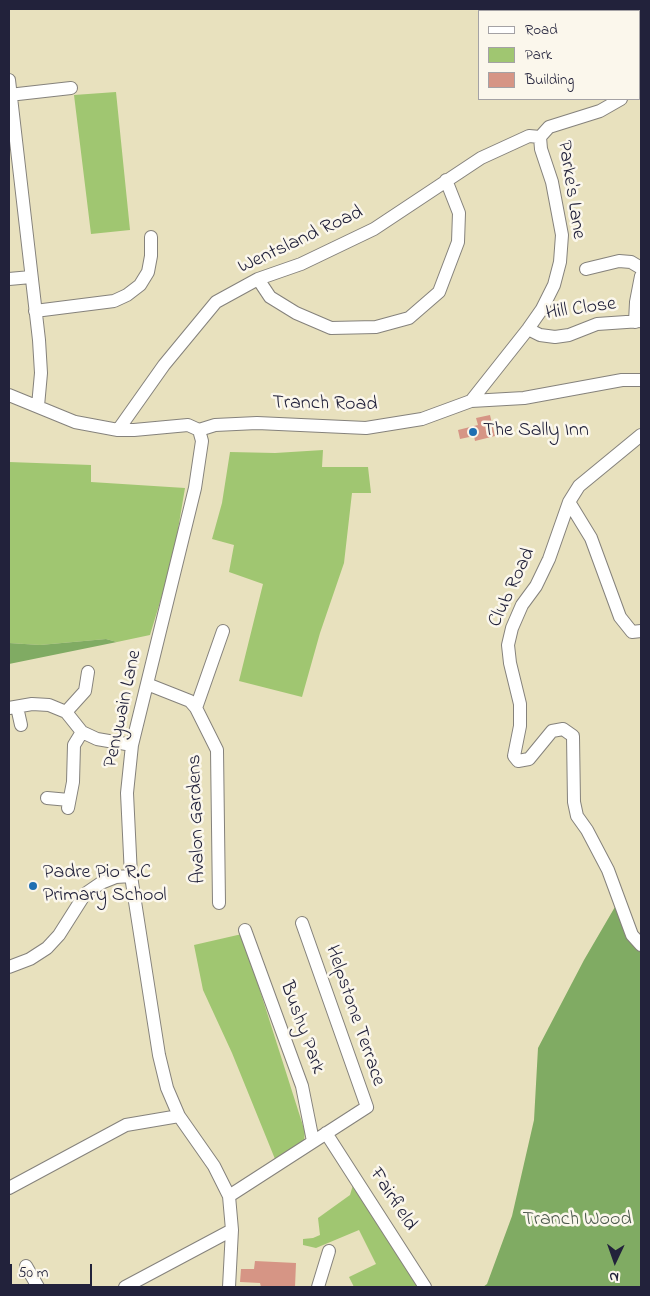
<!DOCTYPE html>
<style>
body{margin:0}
#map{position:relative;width:650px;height:1296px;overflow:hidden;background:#e8e1be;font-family:"Indie Flower",sans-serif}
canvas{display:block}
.frame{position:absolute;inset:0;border:10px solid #22223b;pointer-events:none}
.legend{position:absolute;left:478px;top:10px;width:162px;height:90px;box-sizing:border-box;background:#fbf7ec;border:1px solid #a4a2a5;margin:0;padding:6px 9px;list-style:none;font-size:15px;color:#22223b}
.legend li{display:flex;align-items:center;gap:10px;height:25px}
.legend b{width:25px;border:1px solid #a4a2a5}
.north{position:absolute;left:590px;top:1236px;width:50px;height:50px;-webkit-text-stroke:4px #fbf7ec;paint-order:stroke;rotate:183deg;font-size:14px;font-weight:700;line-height:20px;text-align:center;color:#22223b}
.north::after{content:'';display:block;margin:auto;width:18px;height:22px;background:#22223b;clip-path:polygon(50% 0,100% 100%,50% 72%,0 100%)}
.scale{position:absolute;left:10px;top:1264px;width:82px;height:22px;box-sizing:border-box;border:2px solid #22223b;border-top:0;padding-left:6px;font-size:15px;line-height:18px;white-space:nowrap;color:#22223b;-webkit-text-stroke:4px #fbf7ec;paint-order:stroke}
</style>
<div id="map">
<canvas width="650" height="1296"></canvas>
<div class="frame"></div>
<ul class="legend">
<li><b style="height:6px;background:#fff"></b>Road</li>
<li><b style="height:14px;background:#a0c671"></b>Park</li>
<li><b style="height:14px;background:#d69585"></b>Building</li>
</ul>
<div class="north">N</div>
<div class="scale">50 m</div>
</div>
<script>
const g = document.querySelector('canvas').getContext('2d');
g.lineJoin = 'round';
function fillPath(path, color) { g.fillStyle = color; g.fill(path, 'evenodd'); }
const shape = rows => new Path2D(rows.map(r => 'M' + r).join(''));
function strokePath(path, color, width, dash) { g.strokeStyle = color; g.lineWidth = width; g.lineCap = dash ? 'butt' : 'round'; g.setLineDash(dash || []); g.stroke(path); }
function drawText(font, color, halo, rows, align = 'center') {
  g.font = font + ' "Indie Flower",sans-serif'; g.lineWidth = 5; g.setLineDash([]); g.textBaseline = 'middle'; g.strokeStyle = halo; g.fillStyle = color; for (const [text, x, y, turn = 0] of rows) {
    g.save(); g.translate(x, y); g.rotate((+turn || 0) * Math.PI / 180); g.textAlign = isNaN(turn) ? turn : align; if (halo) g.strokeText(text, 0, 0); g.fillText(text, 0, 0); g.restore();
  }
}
fillPath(shape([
 [116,92,130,230,91,234,74,95],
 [323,450,322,467,368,467,371,493,352,493,344,563,320,633,302,697,239,681,263,584,229,572,234,545,212,539,222,503,230,452,275,453],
 [9,462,91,465,91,482,185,488,173,559,150,635,117,642,106,639,40,645,9,643],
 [242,934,305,1132,304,1141,275,1159,232,1053,203,990,194,945],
 [353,1185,420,1287,354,1287,349,1277,376,1264,359,1230,316,1248,303,1245,303,1239,313,1238,320,1235,318,1218,350,1195]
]), '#a0c671');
fillPath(shape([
 [106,639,117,642,9,664,9,643,40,645],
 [619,900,641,945,641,1287,483,1287,487,1284,512,1216,534,1120,538,1048,584,960]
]), '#80ab63');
fillPath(shape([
 [490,415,495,436,475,441,474,436,460,439,458,430,478,425,476,418],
 [255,1261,296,1263,295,1287,261,1287,260,1283,240,1282,241,1269,254,1269]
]), '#d69585');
const minor = shape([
 [9,80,39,340,41,373,38,406],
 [639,88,641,86],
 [9,95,71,88],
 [586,269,619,261,631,262,641,268],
 [9,279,31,277],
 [258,279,270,297,296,313,331,328,376,327,409,318,439,292,458,242,459,213,446,180],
 [35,311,114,301,127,295,140,285,148,272,151,256,151,237],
 [635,322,636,302,641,276],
 [528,329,540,335,555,337,569,335,597,324,641,321],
 [9,395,75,422,118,430,134,430,188,425,199,430,215,425,257,423,366,428,422,419,471,401,524,398,622,380,641,380],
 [471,401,528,329,542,309,554,285,560,262,562,235,552,182,541,149,540,137,549,127,600,111,621,99],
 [118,430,164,365,216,302,258,279,301,264,374,229,481,158,529,136,540,137],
 [199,430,202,441,195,488,132,745,127,793,131,876,159,1055,167,1088,179,1116,214,1166,229,1196,232,1230,229,1287],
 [641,435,579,486,569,502,549,559,536,586,522,605,512,628,508,645,510,663,520,704,520,726,514,756,518,761,529,759,552,731,563,729,573,736,574,802,577,816,587,830,608,870,632,935,641,945],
 [569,502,591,538,620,617,632,632,641,631],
 [147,684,190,701,196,708,217,750,219,903],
 [17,707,21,725],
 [9,708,32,704,49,705,66,712,82,732,97,739,132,745],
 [196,708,223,631],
 [66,712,85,691,88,672],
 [47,798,69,800],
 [68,808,73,782,74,745,82,732],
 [245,930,302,1086,313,1141],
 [9,967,30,959,47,948,59,935,85,894,101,883,116,877,131,876],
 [326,1133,425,1287],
 [9,1188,126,1125,179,1116],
 [229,1196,367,1107,302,923],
 [26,1266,38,1287],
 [125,1287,232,1230],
 [318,1287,329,1251]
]);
strokePath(minor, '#85827c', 14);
strokePath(minor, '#fff', 12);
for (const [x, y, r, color] of [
 [473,432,5,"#1f6fb2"],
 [33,886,5,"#1f6fb2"]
]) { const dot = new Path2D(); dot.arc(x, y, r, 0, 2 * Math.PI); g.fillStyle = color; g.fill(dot); strokePath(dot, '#fbf7ec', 2); }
drawText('20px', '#22223b', '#fbf7ec', [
 ["Parke's Lane",570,190,81],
 ["Wentsland Road",301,241,-25],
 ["Hill Close",581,310,-8],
 ["Tranch Road",325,405,1],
 ["Club Road",513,588,-65],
 ["Penywain Lane",124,709,-78],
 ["Avalon Gardens",198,819,-92],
 ["Helpstone Terrace",354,1016,71],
 ["Bushy Park",301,1028,70],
 ["Fairfield",392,1200,57]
]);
drawText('20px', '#22223b', '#fbf7ec', [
 ["The Sally Inn",483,432],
 ["Padre Pio R.C",43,874],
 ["Primary School",43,897]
], 'left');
drawText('20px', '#4e5b4e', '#fbf7ec', [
 ["Tranch Wood",577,1221]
]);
</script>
